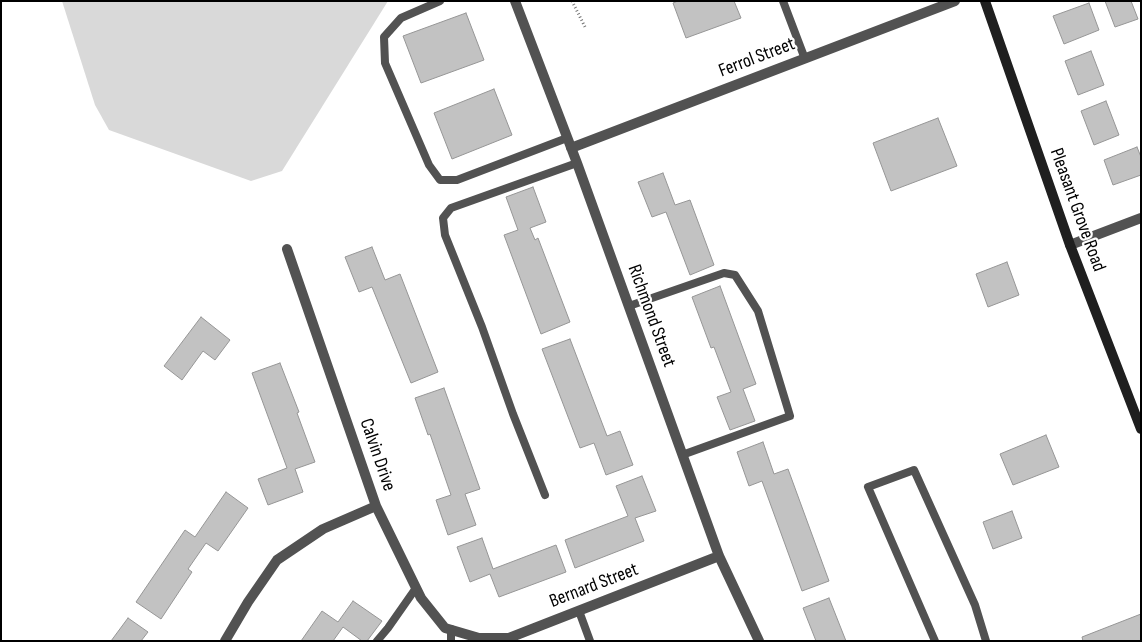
<!DOCTYPE html>
<style>
body{margin:0}
#map{position:relative;width:1142px;height:642px;overflow:hidden;background:#fff;font-family:"Sofia Sans Condensed",sans-serif}
canvas{display:block}
.frame{position:absolute;inset:0;border:2px solid #000;pointer-events:none}
</style>
<div id="map">
<canvas width="1142" height="642"></canvas>
<div class="frame"></div>
</div>
<script>
const g = document.querySelector('canvas').getContext('2d');
g.lineJoin = 'round';
function fillPath(path, color) { g.fillStyle = color; g.fill(path, 'evenodd'); }
const shape = rows => new Path2D(rows.map(r => 'M' + r).join(''));
function strokePath(path, color, width, dash) { g.strokeStyle = color; g.lineWidth = width; g.lineCap = dash ? 'butt' : 'round'; g.setLineDash(dash || []); g.stroke(path); }
function drawText(font, color, halo, rows, align = 'center') {
  g.font = font + ' "Sofia Sans Condensed",sans-serif'; g.lineWidth = 4.5; g.setLineDash([]); g.textBaseline = 'middle'; g.strokeStyle = halo; g.fillStyle = color; for (const [text, x, y, turn = 0] of rows) {
    g.save(); g.translate(x, y); g.rotate((+turn || 0) * Math.PI / 180); g.textAlign = isNaN(turn) ? turn : align; if (halo) g.strokeText(text, 0, 0); g.fillText(text, 0, 0); g.restore();
  }
}
fillPath(shape([
 [62,1,388,1,282,171,251,181,109,130,95,105]
]), '#d9d9d9');
const building = shape([
 [678,1,734,1,741,18,686,38,673,3,678,1],
 [1105,1,1131,1,1138,19,1115,27,1105,1],
 [1089,3,1099,30,1064,44,1053,16,1089,3],
 [466,13,484,60,421,83,403,36,466,13],
 [1091,51,1104,85,1078,95,1065,61,1091,51],
 [494,89,512,135,452,159,434,113,494,89],
 [1106,101,1119,135,1094,145,1081,111,1106,101],
 [938,118,957,166,891,191,873,143,938,118],
 [1137,147,1141,157,1141,175,1113,185,1104,160,1137,147],
 [663,173,675,205,690,200,714,265,690,275,666,212,652,217,638,182,663,173],
 [533,187,546,222,530,228,535,240,538,238,570,322,541,334,504,235,518,230,506,197,533,187],
 [372,247,385,280,400,274,438,372,411,383,372,287,359,292,345,257,372,247],
 [1007,262,1019,295,988,307,976,274,1007,262],
 [720,286,756,384,743,389,755,421,730,430,717,397,731,392,714,347,711,348,692,297,720,286],
 [201,317,230,340,215,360,203,351,182,380,164,366,201,317],
 [570,339,607,436,620,431,633,465,606,475,594,443,580,448,542,349,570,339],
 [280,363,299,412,297,413,315,462,295,469,303,492,268,505,258,479,287,468,252,373,280,363],
 [444,388,480,489,465,494,476,525,448,535,436,500,451,495,430,434,428,435,415,398,444,388],
 [1046,435,1059,467,1013,485,1000,454,1046,435],
 [763,442,774,474,788,469,829,581,802,591,762,481,749,486,737,452,763,442],
 [642,476,656,511,635,518,644,541,575,568,565,540,628,516,616,486,642,476],
 [226,492,248,508,218,551,206,543,188,569,192,572,161,619,136,602,185,530,195,537,226,492],
 [1012,511,1022,538,993,549,983,522,1012,511],
 [482,538,493,569,556,545,566,572,499,597,490,574,470,582,457,547,482,538],
 [829,598,846,641,816,641,803,608,829,598],
 [353,601,382,621,367,641,362,641,343,627,333,641,301,641,322,611,338,622,353,601],
 [1141,614,1141,641,1083,641,1082,637,1141,614],
 [128,618,148,632,141,641,111,641,128,618]
]);
fillPath(building, '#c2c2c2');
strokePath(building, '#969696', 1);
strokePath(shape([
 [572,1,586,29]
]), '#747474', 3, [1, 2.5]);
strokePath(shape([
 [440,1,401,18,384,37,385,63,429,165,440,180,457,180,567,138],
 [783,1,805,59],
 [629,306,724,273,735,275,758,311,790,416,682,455],
 [545,495,513,414,482,327,445,235,443,218,451,208,577,163],
 [579,611,590,641],
 [451,629,451,641],
 [377,641,388,628,416,588],
 [935,641,868,487,914,470,975,605,986,641]
]), '#525252', 8);
strokePath(shape([
 [515,1,577,163,719,556,759,641],
 [571,148,955,1],
 [1070,245,1141,218],
 [287,249,376,506,421,598,445,628,479,638,509,638,719,556],
 [225,641,248,602,277,560,323,529,376,506]
]), '#525252', 10);
strokePath(shape([
 [985,1,1070,245,1141,429]
]), '#1f1f1f', 10);
drawText('19px', '#000', '#fff', [
 ["Ferrol Street",757,58,-21],
 ["Pleasant Grove Road",1077,210,70],
 ["Richmond Street",651,316,70],
 ["Calvin Drive",377,455,71],
 ["Bernard Street",594,586,-21]
]);
</script>
